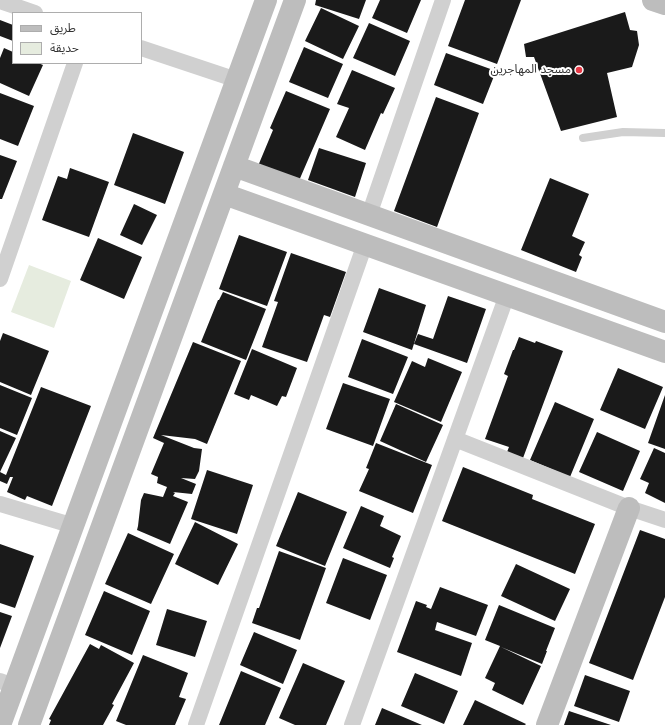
<!DOCTYPE html>
<meta charset="utf-8">
<style>
body{margin:0}
#map{position:relative;width:665px;height:725px;overflow:hidden;background:#fff;font-family:Jost,"Noto Sans Arabic",sans-serif}
canvas{display:block}
.legend{position:absolute;left:12px;top:12px;width:130px;height:52px;box-sizing:border-box;background:#fff;border:1px solid #adadad;margin:0;padding:5px 7px;list-style:none;font-size:12px;color:#333}
.legend li{display:flex;align-items:center;gap:8px;height:20px}
.legend b{width:20px;border:1px solid #adadad}
</style>
<div id="map">
<canvas width="665" height="725"></canvas>
<ul class="legend">
<li><b style="height:5px;background:#bdbdbd"></b>طريق</li>
<li><b style="height:11px;background:#e6ecdf"></b>حديقة</li>
</ul>
</div>
<script>
const g = document.querySelector('canvas').getContext('2d');
g.lineJoin = 'round';
function fillPath(path, color) { g.fillStyle = color; g.fill(path, 'evenodd'); }
const shape = rows => new Path2D(rows.map(r => 'M' + r).join(''));
function strokePath(path, color, width, dash) { g.strokeStyle = color; g.lineWidth = width; g.lineCap = dash ? 'butt' : 'round'; g.setLineDash(dash || []); g.stroke(path); }
function drawText(font, color, halo, rows, align = 'center') {
  g.font = font + ' Jost,"Noto Sans Arabic",sans-serif'; g.lineWidth = 4; g.setLineDash([]); g.textBaseline = 'middle'; g.strokeStyle = halo; g.fillStyle = color; for (const [text, x, y, turn = 0] of rows) {
    g.save(); g.translate(x, y); g.rotate((+turn || 0) * Math.PI / 180); g.textAlign = isNaN(turn) ? turn : align; if (halo) g.strokeText(text, 0, 0); g.fillText(text, 0, 0); g.restore();
  }
}
fillPath(shape([
 [29,265,71,281,54,328,11,312]
]), '#e6ecdf');
fillPath(shape([
 [316,0,366,0,359,19,315,5],
 [380,0,421,0,407,33,372,18],
 [465,0,521,0,497,64,448,46],
 [321,8,359,26,343,59,305,41],
 [625,12,630,30,637,31,639,45,632,67,607,73,617,117,561,131,534,57,526,57,524,44],
 [0,20,13,25,13,41,0,36],
 [369,23,410,41,395,76,353,58],
 [304,47,343,64,328,98,289,82],
 [4,48,13,52,13,63,38,63,43,65,29,96,0,83,0,58],
 [446,53,496,71,483,104,434,85],
 [352,70,395,88,383,114,381,113,365,150,336,137,349,108,337,104],
 [286,91,330,109,298,183,258,166,273,130,270,128],
 [0,93,34,106,18,146,0,139],
 [436,97,479,113,437,227,394,211],
 [133,133,184,152,165,204,114,185],
 [319,148,366,163,355,197,308,180],
 [0,155,17,161,2,199,0,199],
 [70,168,109,182,89,237,42,220,58,176,67,179],
 [550,178,589,194,572,236,585,242,579,255,582,257,576,272,521,250],
 [134,204,157,215,142,245,120,235],
 [239,235,287,252,267,306,219,289],
 [98,238,142,257,124,299,80,280],
 [291,253,346,272,330,317,324,315,307,362,262,347,278,302,274,301],
 [379,288,426,305,412,350,363,332],
 [223,292,266,309,246,360,201,342,218,300,219,300],
 [448,296,486,309,467,363,414,344,418,334,433,339],
 [3,333,49,351,31,395,0,382,0,341],
 [519,337,535,343,536,341,563,351,523,458,507,452,509,447,485,439,508,376,504,374,513,350,514,350],
 [362,339,408,357,393,394,348,377],
 [193,342,241,361,207,444,195,439,161,435,194,448,202,449,199,471,195,479,181,478,196,484,192,494,173,492,175,493,173,496,188,502,170,544,137,530,138,526,141,500,144,493,163,497,167,487,157,483,158,477,151,474,164,443,153,438],
 [252,349,297,368,286,397,282,396,277,406,251,395,249,400,234,394],
 [428,358,462,372,441,422,394,402,412,361,425,367],
 [618,368,663,387,645,429,600,410],
 [343,383,390,399,373,446,326,429],
 [0,385,32,398,17,435,0,428],
 [41,387,91,406,52,506,27,496,25,500,7,492,13,477,10,477,7,484,0,481,0,431,16,438,0,472,6,475],
 [665,395,665,449,648,443],
 [555,402,594,419,570,477,530,460],
 [396,404,443,425,426,462,380,441],
 [597,432,640,451,623,491,579,472],
 [376,443,432,465,413,513,359,491,369,469,366,468],
 [654,448,665,453,665,503,645,493,649,483,640,479],
 [463,467,533,495,532,499,595,524,575,574,442,521],
 [207,470,253,485,237,534,191,519],
 [298,492,347,512,325,566,276,546],
 [361,506,384,516,380,526,401,536,392,557,394,558,390,568,343,548],
 [195,522,238,544,218,585,175,564],
 [640,530,665,539,665,597,633,680,589,663],
 [128,533,174,554,151,604,105,584],
 [0,544,34,556,15,608,0,603],
 [279,551,326,568,300,640,252,623,257,608,259,608],
 [343,558,387,575,370,620,326,603],
 [516,564,570,589,555,621,501,596],
 [440,587,488,605,476,636,437,622,435,630,472,643,461,676,397,652,416,601,427,605,426,607,431,609],
 [104,591,150,611,132,655,85,635],
 [499,605,555,628,546,651,547,651,542,664,501,647,541,666,523,705,492,690,495,683,485,678,500,646,485,640],
 [167,609,207,621,195,657,156,645],
 [0,612,12,616,0,648],
 [254,632,297,650,283,684,240,665],
 [90,644,99,649,101,645,134,663,112,704,114,705,103,725,49,725,51,720,49,719],
 [143,655,188,673,179,697,186,699,175,725,126,725,116,721],
 [303,663,345,681,326,725,295,725,279,718],
 [241,671,281,688,265,725,219,725],
 [415,673,458,691,444,724,401,706],
 [585,675,630,691,619,722,574,706],
 [475,700,526,724,525,725,463,725],
 [382,708,422,725,375,725],
 [569,711,611,725,564,725]
]), '#1a1a1a');
strokePath(shape([
 [583,138,623,132,665,133]
]), '#d0d0d0', 8);
strokePath(shape([
 [0,1,35,13],
 [141,48,237,80],
 [369,215,443,0],
 [0,279,75,63],
 [455,439,629,508,665,520],
 [0,504,74,526],
 [0,681,14,686],
 [196,725,365,244],
 [352,725,507,295]
]), '#d0d0d0', 16);
strokePath(shape([
 [653,0,665,4],
 [234,166,665,322],
 [224,194,665,352],
 [0,725,266,0],
 [29,725,295,0],
 [547,725,629,508]
]), '#bdbdbd', 22);
for (const [x, y, r, color] of [
 [579,70,4,"#e63946"]
]) { const dot = new Path2D(); dot.arc(x, y, r, 0, 2 * Math.PI); g.fillStyle = color; g.fill(dot); strokePath(dot, '#fff', 1.5); }
drawText('12px', '#333', '#fff', [
 ["مسجد المهاجرين",571,70]
], 'right');
</script>
